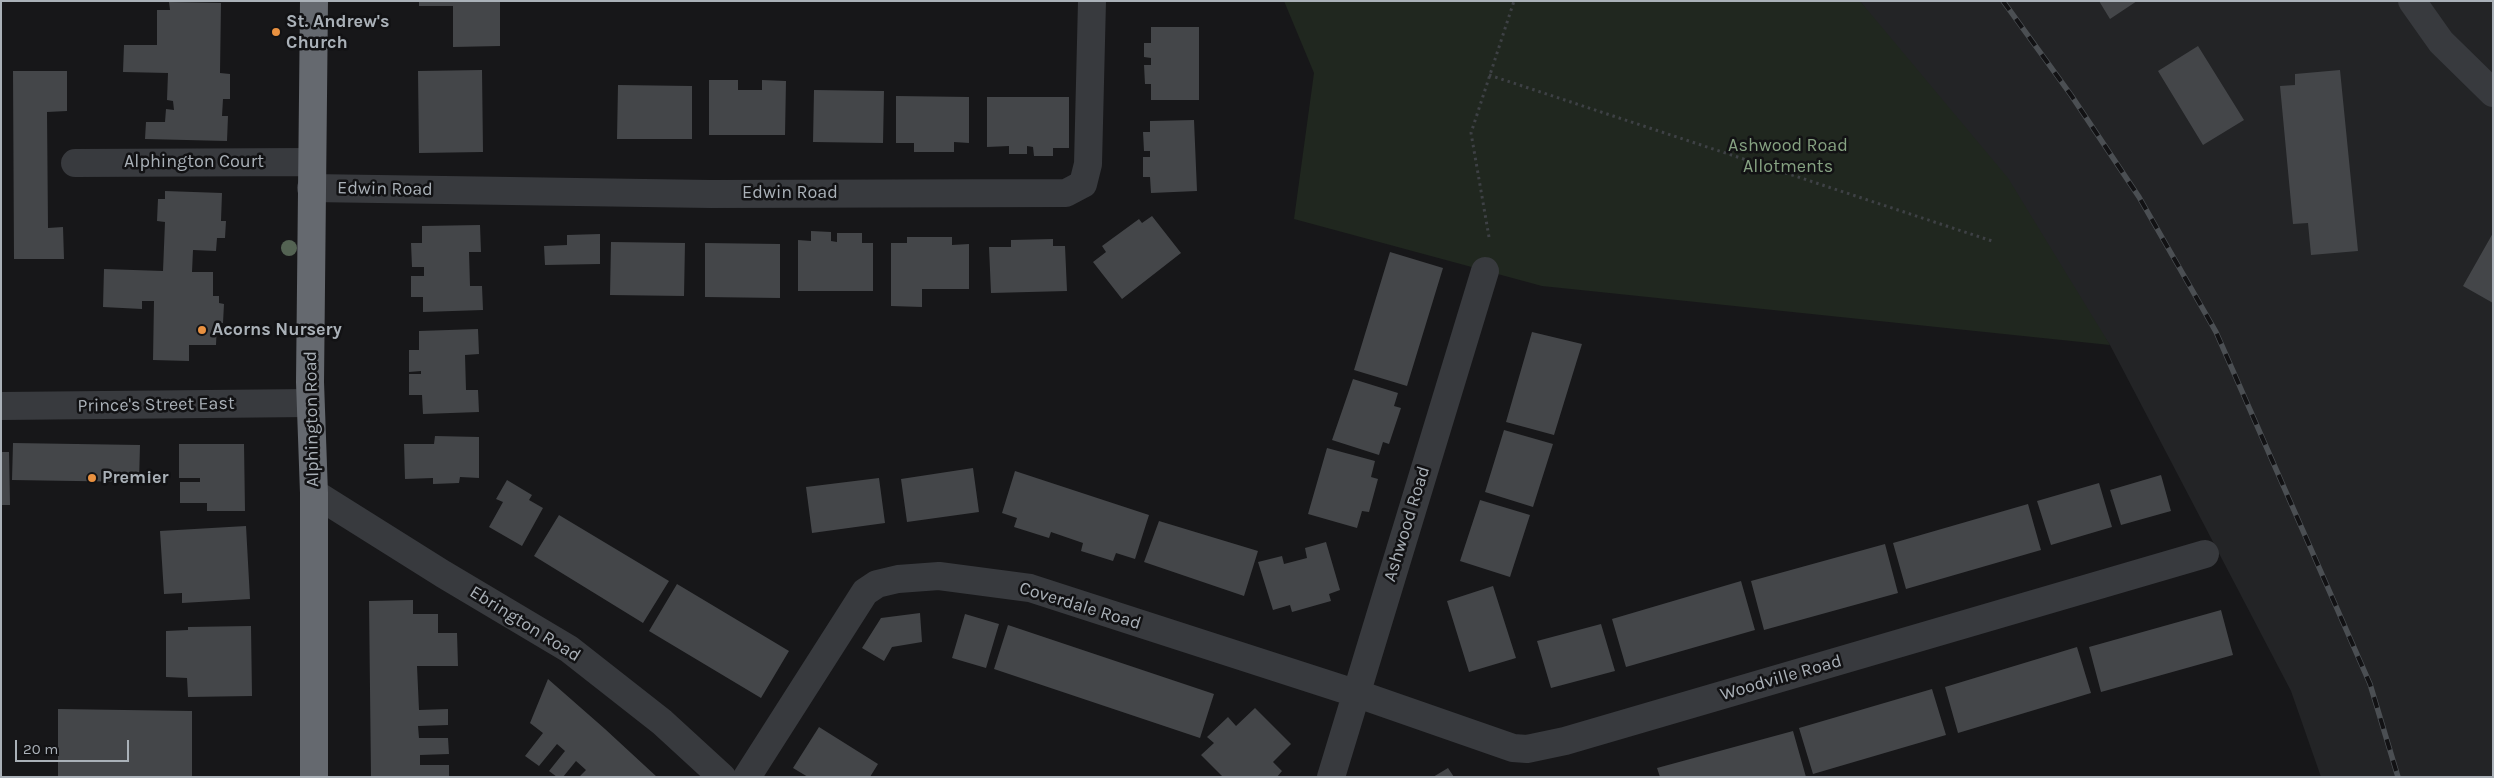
<!DOCTYPE html>
<style>
body{margin:0}
#map{position:relative;width:2494px;height:778px;overflow:hidden;background:#171719;font-family:Karla,sans-serif}
canvas{display:block}
.frame{position:absolute;inset:0;border:2px solid #aab1b8;pointer-events:none}
.scale{position:absolute;left:15px;top:740px;width:114px;height:22px;box-sizing:border-box;border:2px solid #aab1b8;border-top:0;padding-left:6px;font-size:15px;line-height:18px;white-space:nowrap;color:#aab1b8;-webkit-text-stroke:4px #121214;paint-order:stroke}
</style>
<div id="map">
<canvas width="2494" height="778"></canvas>
<div class="frame"></div>
<div class="scale">20 m</div>
</div>
<script>
const g = document.querySelector('canvas').getContext('2d');
g.lineJoin = 'round';
function fillPath(path, color) { g.fillStyle = color; g.fill(path, 'evenodd'); }
const shape = rows => new Path2D(rows.map(r => 'M' + r).join(''));
function strokePath(path, color, width, dash) { g.strokeStyle = color; g.lineWidth = width; g.lineCap = dash ? 'butt' : 'round'; g.setLineDash(dash || []); g.stroke(path); }
function drawText(font, color, halo, rows, align = 'center') {
  g.font = font + ' Karla,sans-serif'; g.lineWidth = 5; g.setLineDash([]); g.textBaseline = 'middle'; g.strokeStyle = halo; g.fillStyle = color; for (const [text, x, y, turn = 0] of rows) {
    g.save(); g.translate(x, y); g.rotate((+turn || 0) * Math.PI / 180); g.textAlign = isNaN(turn) ? turn : align; if (halo) g.strokeText(text, 0, 0); g.fillText(text, 0, 0); g.restore();
  }
}
fillPath(shape([
 [1860,1,2493,1,2493,777,2321,777,2291,691,2110,345]
]), '#232426');
fillPath(shape([
 [1284,1,1860,1,2008,178,2110,345,1542,286,1294,219,1314,73]
]), '#20271f');
fillPath(shape([
 [419,1,500,1,500,46,453,47,453,6,419,6],
 [2099,1,2137,1,2110,19],
 [169,2,221,3,220,73,230,74,230,99,223,99,222,116,228,116,227,141,145,139,146,122,165,122,166,109,174,110,173,101,167,100,168,73,123,72,124,45,157,45,157,10,170,10],
 [1151,27,1199,27,1199,100,1151,100,1151,84,1145,84,1144,65,1151,65,1151,58,1144,57,1144,43,1151,43],
 [2198,46,2244,120,2203,145,2158,71],
 [482,70,483,152,419,153,418,71],
 [2340,70,2358,251,2311,255,2308,223,2293,224,2280,86,2295,85,2295,74],
 [13,71,67,71,67,111,47,112,48,228,63,227,64,259,14,259],
 [709,80,738,80,738,90,762,90,762,80,786,81,785,135,709,135],
 [618,85,692,86,692,139,617,139],
 [814,90,884,91,883,143,813,142],
 [896,96,969,97,969,143,954,142,954,152,914,152,914,143,896,143],
 [987,97,1069,97,1069,148,1053,148,1053,156,1034,156,1033,147,1027,146,1027,154,1009,154,1009,146,987,147],
 [1194,120,1197,191,1151,193,1150,177,1143,177,1143,157,1150,157,1150,151,1144,151,1143,132,1150,132,1150,121],
 [165,191,222,193,221,221,226,221,225,238,217,238,216,251,193,250,192,272,213,272,213,296,219,296,219,303,224,304,223,323,217,323,216,345,189,345,189,361,153,360,154,301,142,301,142,309,103,307,104,269,163,271,165,222,157,221,158,199,165,199],
 [1152,216,1181,253,1122,299,1093,262,1106,252,1102,246,1139,219,1142,223],
 [480,225,481,252,469,252,470,286,482,286,483,310,423,312,423,297,411,297,411,276,424,276,424,267,412,267,411,243,422,243,422,226],
 [811,231,831,232,831,241,837,242,837,233,862,233,862,243,873,243,873,291,798,291,798,240,811,241],
 [2493,233,2493,303,2463,286],
 [600,234,600,264,545,265,544,246,567,245,567,235],
 [907,237,952,237,952,245,969,244,969,289,922,289,922,307,891,306,891,243,907,243],
 [1053,239,1053,246,1065,246,1067,291,991,293,989,247,1011,247,1011,240],
 [611,242,685,243,684,296,610,295],
 [705,243,780,244,780,298,705,297],
 [1390,252,1443,268,1407,386,1354,370],
 [478,329,479,354,465,355,466,390,478,390,479,412,423,414,422,395,409,395,409,374,421,374,421,371,409,372,409,350,419,350,419,331],
 [1532,332,1582,344,1554,435,1506,422],
 [1353,379,1398,393,1394,406,1401,408,1389,444,1383,442,1379,455,1332,440],
 [1504,430,1553,444,1533,507,1485,492],
 [435,436,479,437,479,478,460,477,459,483,433,484,433,478,405,479,404,444,434,444],
 [13,443,140,445,139,482,12,480],
 [179,444,244,444,245,511,207,511,207,503,180,503,180,482,200,482,200,478,179,478],
 [1327,448,1375,461,1371,477,1378,479,1369,512,1362,511,1357,528,1308,514],
 [1,452,9,452,10,505,1,505],
 [973,468,979,512,907,522,901,479],
 [1015,471,1149,515,1135,559,1116,553,1113,561,1081,551,1083,543,1051,532,1049,538,1014,527,1017,518,1002,513],
 [2161,475,2171,511,2121,525,2110,490],
 [879,478,885,523,812,533,806,487],
 [507,480,532,495,529,500,543,508,522,546,489,527,503,502,496,499],
 [2099,483,2112,527,2051,545,2037,501],
 [1480,500,1530,515,1510,577,1460,561],
 [2028,504,2041,550,1906,589,1893,543],
 [559,515,669,581,643,623,534,556],
 [1159,521,1258,551,1244,596,1144,562],
 [246,526,250,599,182,603,182,593,164,594,160,531],
 [1326,542,1340,590,1329,594,1331,601,1292,612,1290,605,1273,610,1258,562,1282,556,1284,564,1307,558,1305,548],
 [1885,544,1898,593,1764,630,1751,581],
 [1741,581,1755,630,1626,667,1612,619],
 [677,584,789,651,761,698,649,631],
 [1493,586,1516,658,1469,672,1447,601],
 [413,600,413,614,438,614,438,633,457,633,458,666,417,666,419,710,448,709,448,725,418,726,419,738,448,738,449,754,420,755,420,765,449,765,449,777,371,777,369,601],
 [2221,610,2233,655,2101,692,2089,647],
 [920,613,922,642,892,647,884,661,862,648,881,618],
 [965,614,999,624,986,668,952,658],
 [1601,624,1615,671,1551,688,1537,641],
 [1008,625,1214,694,1200,738,994,669],
 [251,626,252,696,188,697,187,678,166,677,166,631,188,630,188,627],
 [2077,647,2091,693,1958,733,1945,687],
 [548,679,605,729,657,777,579,777,586,770,576,761,563,777,557,777,549,771,565,751,557,744,539,766,525,756,543,733,530,723],
 [1932,689,1946,735,1813,774,1799,728],
 [1255,708,1291,744,1273,762,1282,771,1277,777,1223,777,1201,755,1214,743,1207,737,1228,717,1236,726],
 [58,709,192,711,192,777,58,777],
 [819,727,878,764,870,777,808,777,793,768],
 [1793,731,1806,777,1660,777,1657,768],
 [1448,768,1454,777,1433,777]
]), '#444649');
strokePath(shape([
 [1489,75,1995,242],
 [1489,237,1471,133,1514,1]
]), '#3e4145', 3, [2.5, 4]);
strokePath(shape([
 [2412,1,2441,42,2493,93],
 [75,163,312,162],
 [311,188,711,194,1066,193,1083,184,1088,164,1092,1],
 [1,406,310,403],
 [314,493,443,574,569,649,662,722,722,777],
 [747,777,865,592,877,584,898,579,939,576,1030,588,1358,694,1513,748,1527,749,1565,741,2205,554],
 [1331,777,1485,271]
]), '#383a3e', 28);
strokePath(shape([
 [314,1,310,382,314,493,314,777]
]), '#65696f', 28);
const rail = shape([
 [2003,1,2071,95,2139,197,2216,332,2370,684,2398,777]
]);
strokePath(rail, '#4b4f53', 5.5);
strokePath(rail, '#121214', 4, [11]);
g.fillStyle = '#546353';
for (const [x, y] of [
 [289,248]
]) { g.beginPath(); g.arc(x, y, 8, 0, 2 * Math.PI); g.fill(); }
for (const [x, y, r, color] of [
 [276,32,5,"#e99140"],
 [202,330,5,"#e99140"],
 [92,478,5,"#e99140"]
]) { const dot = new Path2D(); dot.arc(x, y, r, 0, 2 * Math.PI); g.fillStyle = color; g.fill(dot); strokePath(dot, '#121214', 2); }
drawText('bold 18px', '#aab1b8', '#121214', [
 ["St. Andrew's",286,22],
 ["Church",286,43],
 ["Acorns Nursery",212,330],
 ["Premier",102,478]
], 'left');
drawText('18px', '#86a282', '#121214', [
 ["Ashwood Road",1788,146],
 ["Allotments",1788,167]
]);
drawText('18px', '#aab1b8', '#121214', [
 ["Alphington Court",194,162],
 ["Edwin Road",385,189,1],
 ["Edwin Road",790,193],
 ["Prince's Street East",156,405,-1],
 ["Alphington Road",312,419,-91],
 ["Ashwood Road",1407,524,-73],
 ["Coverdale Road",1080,606,17],
 ["Ebrington Road",525,624,32],
 ["Woodville Road",1781,678,-16]
]);
</script>
